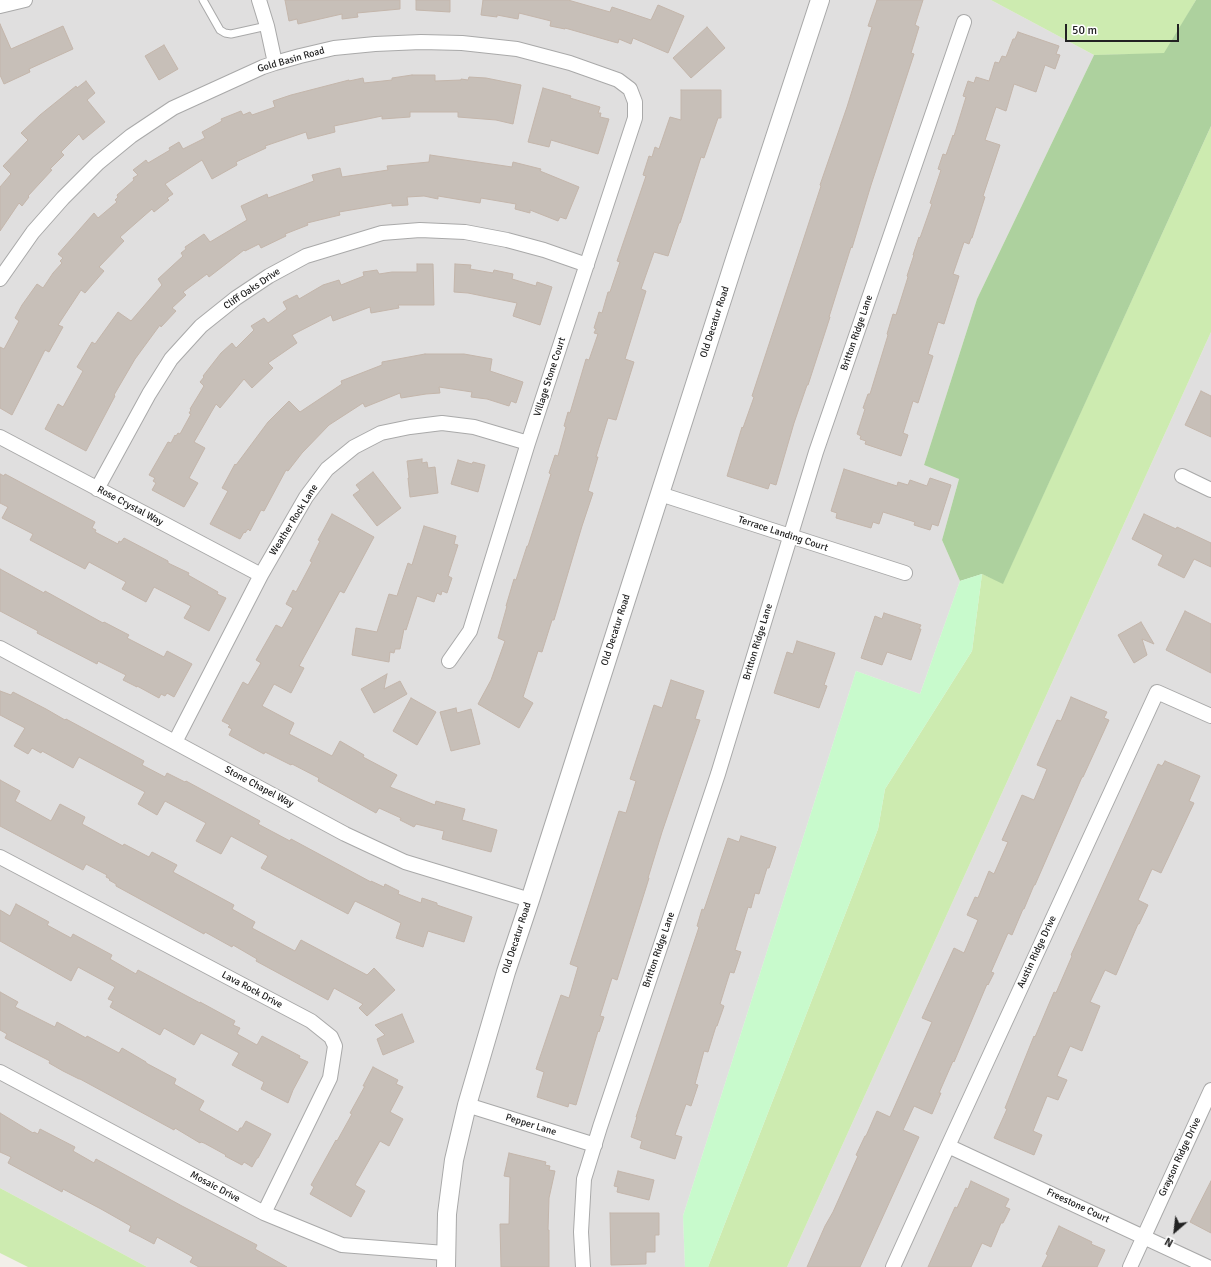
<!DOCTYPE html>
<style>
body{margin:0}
#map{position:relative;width:1211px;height:1267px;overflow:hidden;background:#f2efe9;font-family:Signika,sans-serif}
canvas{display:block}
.north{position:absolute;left:1155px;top:1211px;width:40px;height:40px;-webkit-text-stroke:3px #fff;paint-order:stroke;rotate:208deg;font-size:11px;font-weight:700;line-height:16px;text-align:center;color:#222}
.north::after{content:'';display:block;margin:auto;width:14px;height:18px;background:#222;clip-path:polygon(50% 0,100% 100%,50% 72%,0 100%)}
.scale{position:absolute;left:1065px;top:24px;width:114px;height:18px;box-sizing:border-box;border:2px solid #222;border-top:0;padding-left:5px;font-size:12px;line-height:14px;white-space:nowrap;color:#222;-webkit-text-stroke:3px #fff;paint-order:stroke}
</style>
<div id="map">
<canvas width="1211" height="1267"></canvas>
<div class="north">N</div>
<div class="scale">50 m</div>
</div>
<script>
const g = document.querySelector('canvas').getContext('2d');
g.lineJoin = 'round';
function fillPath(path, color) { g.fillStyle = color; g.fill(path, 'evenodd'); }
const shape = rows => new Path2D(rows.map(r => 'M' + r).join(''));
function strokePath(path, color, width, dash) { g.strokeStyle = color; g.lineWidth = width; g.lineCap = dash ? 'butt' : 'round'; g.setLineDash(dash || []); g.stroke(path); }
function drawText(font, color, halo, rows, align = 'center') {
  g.font = font + ' Signika,sans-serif'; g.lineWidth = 4; g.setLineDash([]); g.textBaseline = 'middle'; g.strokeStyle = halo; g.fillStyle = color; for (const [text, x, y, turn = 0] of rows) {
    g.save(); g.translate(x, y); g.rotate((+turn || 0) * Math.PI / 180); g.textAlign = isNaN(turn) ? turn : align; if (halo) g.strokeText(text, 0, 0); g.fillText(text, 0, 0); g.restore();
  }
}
fillPath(shape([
 [0,0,991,0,1094,55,977,299,924,465,959,479,942,540,960,581,920,694,856,671,683,1216,685,1267,147,1267,0,1188],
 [1211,332,1211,1267,787,1267]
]), '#e0dfdf');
fillPath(shape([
 [991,0,1196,0,1165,54,1094,55],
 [1211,126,1211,332,787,1267,708,1267,867,858,878,829,885,789,972,651,982,574,1003,583],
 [0,1188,147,1267,28,1267,0,1253]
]), '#cdebb0');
fillPath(shape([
 [1196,0,1211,0,1211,126,1003,584,982,574,960,581,942,540,959,479,924,465,977,299,1094,55,1164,53]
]), '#add19e');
fillPath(shape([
 [982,574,972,651,885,789,878,829,867,858,708,1267,685,1267,683,1216,856,671,920,694,960,581]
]), '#c8facc');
const building = shape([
 [285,0,400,0,400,9,357,13,358,17,342,19,342,14,298,24,297,19,289,21,285,0],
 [416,0,450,0,450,12,416,10,416,0],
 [483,0,568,0,610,12,612,7,651,20,658,5,684,16,668,53,633,38,631,44,619,39,618,43,614,42,565,28,565,29,550,26,551,21,519,13,518,19,497,15,497,17,481,15,483,0],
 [877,0,923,0,915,25,919,27,911,53,914,54,871,185,852,248,851,247,839,285,829,317,830,317,808,385,807,385,794,423,776,485,770,483,768,489,727,476,742,427,743,428,754,397,752,396,821,186,820,185,847,107,872,27,868,26,877,0],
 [0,24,11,49,63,26,73,49,29,69,30,72,4,84,0,75,0,24],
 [707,27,725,48,691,78,673,58,707,27],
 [1018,32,1059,46,1056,54,1060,55,1055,69,1045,65,1036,92,1014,84,1006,111,996,107,985,140,1000,145,983,196,985,197,972,238,971,238,969,244,964,242,953,274,959,276,944,324,938,322,928,354,933,356,918,403,913,401,903,433,908,435,901,456,865,444,866,441,860,439,861,436,857,434,865,409,863,408,868,394,870,394,888,335,887,334,893,314,896,315,908,277,907,276,914,255,913,255,919,237,920,238,932,204,930,203,941,170,938,169,943,154,946,155,953,135,954,136,966,97,963,96,968,81,974,83,976,77,989,81,995,62,999,63,1002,56,1006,57,1013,39,1015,39,1018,32],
 [164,45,178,69,159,80,145,56,164,45],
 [412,75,435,75,435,81,461,80,461,79,468,80,469,77,486,78,521,85,513,124,496,120,458,117,458,112,410,112,410,117,382,119,382,116,334,126,335,132,308,139,306,132,265,146,266,148,236,162,237,165,212,179,202,160,165,184,173,194,167,198,169,200,154,212,152,209,120,237,124,241,99,267,104,271,85,293,81,290,58,325,63,327,49,352,45,350,12,415,0,408,0,347,4,349,19,321,15,318,22,305,37,284,43,288,53,273,62,263,60,261,63,258,58,254,94,213,98,218,117,202,115,200,118,197,117,195,134,180,133,178,138,175,133,170,146,160,148,163,170,150,169,148,179,142,183,149,205,138,202,132,222,121,221,119,241,111,243,115,250,112,252,115,275,107,273,101,291,95,349,80,349,81,363,78,364,83,392,80,392,78,412,75],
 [86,81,95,93,87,100,105,122,83,140,79,134,61,152,64,155,50,169,52,170,28,196,29,197,22,206,19,203,0,231,0,187,11,174,3,166,28,140,21,133,40,115,76,86,77,88,86,81],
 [543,88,571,96,570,98,600,107,598,113,601,113,600,117,609,119,598,154,551,140,549,147,528,142,543,88],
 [681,90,721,90,721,118,718,118,704,158,701,157,680,223,679,223,668,256,654,252,641,289,646,291,625,359,634,362,616,420,608,418,596,457,598,457,588,491,593,493,582,526,554,620,552,620,542,652,538,651,523,697,533,703,519,728,478,704,491,680,505,641,498,638,507,606,506,606,514,579,516,580,527,546,528,546,551,474,549,473,555,455,558,456,566,427,564,426,568,412,570,413,586,359,589,360,598,334,594,333,596,329,594,328,599,312,602,313,608,292,610,292,620,262,617,261,646,176,643,175,649,156,652,157,655,147,659,149,670,117,681,120,681,90],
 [430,155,512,167,513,162,541,169,540,171,579,187,566,219,560,217,558,221,530,210,530,213,515,209,516,204,481,198,480,203,438,196,438,199,424,196,407,197,408,205,392,206,392,203,339,212,340,215,307,223,308,225,285,234,286,236,261,248,259,244,245,251,244,250,209,277,207,274,183,292,186,295,172,308,176,311,161,327,160,325,135,359,114,395,115,396,86,451,45,429,58,404,63,407,83,371,77,367,92,342,95,344,118,312,131,321,162,285,158,279,183,256,181,253,186,249,185,247,204,234,210,242,247,220,241,206,267,194,268,198,314,181,312,175,340,168,342,177,388,170,387,166,429,162,430,155],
 [417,264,433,264,434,305,398,305,399,308,371,313,370,307,333,321,331,315,292,335,297,343,268,363,273,368,252,388,244,379,220,408,216,404,194,442,205,448,189,478,198,483,184,507,152,490,156,483,153,481,155,478,149,475,168,442,171,443,175,435,176,436,178,433,180,434,191,414,189,413,191,410,190,409,204,386,200,382,204,377,203,376,221,353,232,343,236,348,254,330,251,326,264,318,268,323,287,309,283,302,297,295,299,299,323,285,339,280,341,285,364,276,363,272,377,270,379,274,392,272,417,272,417,264],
 [455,264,471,265,470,269,493,273,494,270,513,274,512,279,536,286,537,282,552,287,540,325,513,316,517,303,468,293,454,292,455,264],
 [425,354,464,354,492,359,490,371,523,382,516,403,511,401,509,406,487,399,471,397,472,392,439,387,440,393,426,394,401,398,400,393,365,407,363,403,329,425,302,453,288,471,286,470,264,511,261,510,250,531,248,529,245,533,244,532,240,539,210,524,228,491,222,488,235,464,236,465,268,422,289,401,300,412,342,384,341,381,382,365,382,362,425,354],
 [1201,391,1211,396,1211,437,1185,425,1201,391],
 [422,459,422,463,427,462,428,468,435,467,438,493,410,497,408,478,409,478,407,461,422,459],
 [458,460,472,464,473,462,485,465,478,492,451,484,458,460],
 [844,469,897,486,898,482,908,485,910,480,927,486,930,478,951,485,938,526,932,524,930,530,914,525,915,522,883,512,879,524,873,522,871,528,836,518,837,513,831,511,844,469],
 [373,472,401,508,377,526,353,495,360,490,356,485,373,472],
 [0,474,4,476,5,474,95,522,92,528,96,530,95,532,118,544,119,541,121,542,124,538,168,561,168,563,189,573,188,575,218,592,217,594,226,598,209,631,184,618,191,606,154,587,146,602,122,589,126,582,89,562,85,569,30,540,33,534,2,518,8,507,0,503,0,474],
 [332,514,374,537,344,593,340,591,299,666,304,668,291,693,274,684,262,706,294,723,289,734,332,756,340,741,364,755,363,757,397,775,390,787,435,805,436,801,465,809,462,820,497,830,491,852,442,839,444,831,416,824,414,827,400,820,401,818,379,808,376,813,318,781,319,778,292,764,291,765,265,752,264,754,229,735,232,729,228,727,230,725,222,721,243,682,248,685,261,663,256,660,276,625,282,628,293,608,286,604,293,590,296,592,312,562,310,561,320,541,318,540,332,514],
 [1144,514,1176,529,1177,527,1211,543,1211,567,1194,559,1184,578,1158,565,1163,555,1132,539,1144,514],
 [424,526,456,536,454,544,458,545,448,576,452,578,447,593,442,591,441,595,437,593,434,602,417,596,406,630,404,629,400,649,395,649,394,653,390,652,389,662,352,655,356,628,377,632,389,594,397,596,408,563,412,565,424,526],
 [0,569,44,593,45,591,103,623,104,622,129,635,127,638,164,657,167,651,192,664,174,697,167,693,165,696,161,694,159,698,137,686,137,687,123,680,126,675,98,661,97,664,37,633,38,631,0,611,0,569],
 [1185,611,1211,624,1211,673,1166,650,1185,611],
 [884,613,921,625,919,629,921,629,911,660,887,652,882,665,861,658,875,616,882,619,884,613],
 [1141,622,1154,644,1142,639,1147,655,1134,663,1118,635,1141,622],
 [797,641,835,653,824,685,827,686,819,708,774,693,787,652,793,654,797,641],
 [387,674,384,689,400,681,407,694,374,713,361,689,387,674],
 [671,680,704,691,695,719,700,720,662,832,648,878,649,878,617,980,612,978,600,1016,604,1017,599,1032,598,1031,576,1105,569,1103,568,1107,537,1097,544,1072,536,1069,561,995,569,998,578,967,570,964,579,936,619,811,626,813,636,781,630,779,654,705,662,708,671,680],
 [0,691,11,695,13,692,46,709,65,720,66,719,144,761,142,765,165,777,167,773,185,782,186,781,260,821,258,824,290,841,291,839,371,882,371,881,384,887,385,884,399,891,398,894,421,903,422,898,437,903,437,905,472,917,464,942,428,931,423,947,396,938,401,923,355,901,348,914,261,868,268,856,231,836,221,854,196,841,206,823,165,801,157,815,138,804,145,792,79,757,73,768,42,751,41,753,32,748,28,754,14,746,25,728,0,715,0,691],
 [1071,697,1107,712,1104,718,1109,720,1083,777,1082,777,1035,885,1034,885,1024,909,1023,909,1012,935,1008,933,991,972,994,973,988,985,987,984,954,1062,953,1061,939,1093,941,1093,932,1114,914,1106,903,1130,919,1137,860,1267,807,1267,825,1226,833,1212,858,1156,856,1155,865,1136,866,1136,877,1111,890,1117,932,1022,922,1018,954,948,964,953,978,920,967,915,975,897,978,898,989,871,994,874,1008,842,1002,840,1022,795,1034,800,1047,769,1037,765,1057,720,1061,721,1071,697],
 [411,698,436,712,417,745,393,731,411,698],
 [456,708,457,713,471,709,480,744,451,751,440,712,456,708],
 [1165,761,1200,776,1189,801,1194,803,1161,873,1152,869,1138,900,1148,905,1139,924,1138,924,1116,975,1105,970,1090,1002,1100,1006,1082,1051,1070,1046,1057,1076,1067,1080,1058,1100,1047,1096,1033,1131,1042,1135,1034,1155,994,1138,1007,1109,1005,1108,1034,1036,1035,1037,1054,992,1056,993,1072,956,1071,955,1077,942,1158,764,1162,766,1165,761],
 [0,780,20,791,15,801,51,821,60,804,85,817,82,824,123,846,124,844,149,857,152,852,177,865,173,872,234,905,232,909,255,922,252,928,295,951,301,940,367,975,374,968,395,990,367,1016,359,1008,363,1004,334,988,328,1000,256,961,257,959,233,945,232,947,205,932,204,934,116,886,116,884,109,880,110,879,106,877,107,875,86,864,83,870,0,826,0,780],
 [741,836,776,847,769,868,767,868,759,894,755,893,751,908,748,907,735,950,741,952,734,973,730,972,720,1004,724,1006,717,1026,716,1026,708,1052,704,1051,695,1084,698,1085,691,1106,686,1104,675,1135,682,1137,675,1159,640,1148,642,1141,631,1137,637,1117,636,1117,699,927,697,926,702,909,704,910,728,838,739,842,741,836],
 [16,904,49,922,47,925,71,938,73,934,112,955,110,959,136,974,138,970,200,1003,200,1002,235,1021,233,1025,240,1028,237,1034,257,1045,262,1036,300,1056,299,1058,308,1062,293,1090,288,1103,261,1089,264,1082,232,1065,239,1053,201,1033,194,1045,164,1028,160,1035,110,1007,113,1001,108,999,115,987,78,967,71,981,0,941,0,910,10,916,16,904],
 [0,992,18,1002,15,1007,55,1027,57,1022,86,1038,87,1036,119,1053,122,1048,146,1062,146,1063,176,1079,174,1084,204,1101,199,1110,238,1132,240,1128,242,1128,246,1121,271,1134,258,1158,257,1158,252,1167,244,1162,242,1165,225,1156,226,1155,204,1143,201,1142,200,1143,175,1128,174,1130,80,1079,79,1079,63,1071,49,1063,50,1061,5,1038,7,1034,0,1030,0,992],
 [402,1014,414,1042,383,1055,377,1039,385,1035,375,1025,402,1014],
 [373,1067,398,1080,396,1084,403,1087,390,1112,403,1119,389,1146,380,1141,355,1185,365,1191,351,1217,310,1194,314,1187,311,1185,336,1140,337,1141,352,1114,350,1113,365,1086,363,1086,373,1067],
 [0,1113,33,1133,34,1132,38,1134,40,1129,75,1147,73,1151,94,1163,96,1159,182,1206,257,1245,255,1249,287,1267,199,1267,190,1262,193,1257,157,1237,154,1244,139,1236,129,1231,131,1226,101,1209,63,1189,62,1192,8,1163,11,1157,0,1152,0,1113],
 [509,1153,546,1162,545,1165,550,1166,549,1170,555,1171,549,1198,548,1230,549,1230,549,1267,501,1267,500,1224,509,1224,510,1177,504,1176,509,1153],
 [618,1171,654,1180,649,1200,617,1192,618,1187,614,1186,618,1171],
 [971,1181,1009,1199,1005,1207,1010,1209,1003,1223,1001,1223,991,1247,982,1243,971,1267,928,1267,955,1207,957,1208,966,1188,968,1189,971,1181],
 [1211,1181,1211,1233,1190,1222,1211,1181],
 [610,1213,659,1213,659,1235,655,1235,655,1252,646,1252,646,1264,611,1265,610,1213],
 [1059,1226,1092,1242,1091,1244,1105,1250,1097,1267,1042,1267,1048,1255,1046,1254,1059,1226]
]);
fillPath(building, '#c7bfb8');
strokePath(building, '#c4b6ab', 1);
const service = shape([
 [203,0,220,30,225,33,231,34,267,26]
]);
const minor = shape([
 [259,0,267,26,275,63],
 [0,6,25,0],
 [0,279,33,232,63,198,98,163,131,136,173,108,263,67,275,63,300,56,334,48,375,44,421,42,462,43,517,49,570,63,618,80,630,89,635,102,635,118,528,443,470,631,449,661],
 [0,437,261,575],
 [1182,476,1211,490],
 [97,489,149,394,171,359,201,326,236,298,269,276,306,256,382,233,420,230,465,232,507,240,544,250,587,265],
 [660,494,905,573],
 [0,648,345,834,405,862,530,900],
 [175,742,261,575,306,497,327,469,354,447,381,433,410,427,442,423,474,427,528,443],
 [0,857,311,1021,331,1037,335,1046,330,1078,264,1213],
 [0,1072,264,1213,342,1245,445,1253],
 [467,1105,595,1145],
 [948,1146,1208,1267],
 [583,1267,581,1232,584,1179,600,1127,718,774,816,452,964,22],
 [893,1267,948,1146,1157,692,1211,716],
 [1130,1267,1211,1090]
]);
const tertiary = shape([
 [446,1267,447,1214,454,1160,467,1105,506,972,530,900,736,256,820,0]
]);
strokePath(service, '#a9a9a9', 9);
strokePath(minor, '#a9a9a9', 16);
strokePath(tertiary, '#a9a9a9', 20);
strokePath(service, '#fff', 7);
strokePath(minor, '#fff', 14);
strokePath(tertiary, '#fff', 18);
drawText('10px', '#222', '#fff', [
 ["Gold Basin Road",291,60,-16],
 ["Cliff Oaks Drive",252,289,-34],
 ["Old Decatur Road",715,322,-72],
 ["Britton Ridge Lane",857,333,-71],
 ["Village Stone Court",550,377,-72],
 ["Rose Crystal Way",130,506,28],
 ["Weather Rock Lane",294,520,-58],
 ["Terrace Landing Court",783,534,18],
 ["Old Decatur Road",616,630,-72],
 ["Britton Ridge Lane",758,642,-73],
 ["Stone Chapel Way",259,787,28],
 ["Old Decatur Road",517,938,-72],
 ["Britton Ridge Lane",659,950,-71],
 ["Austin Ridge Drive",1037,952,-65],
 ["Lava Rock Drive",252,990,28],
 ["Pepper Lane",531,1125,17],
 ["Grayson Ridge Drive",1180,1157,-65],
 ["Mosaic Drive",215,1187,28],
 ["Freestone Court",1078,1206,25]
]);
</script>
